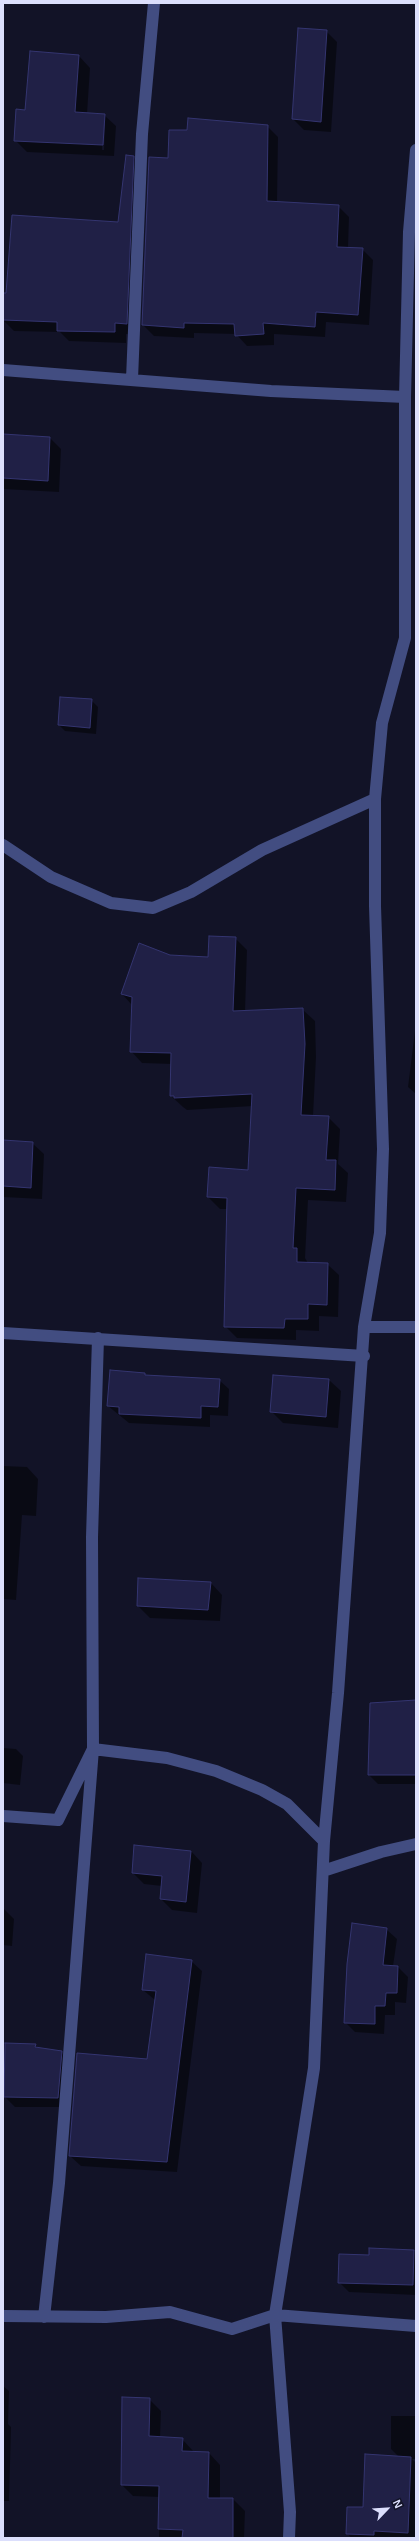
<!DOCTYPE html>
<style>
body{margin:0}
#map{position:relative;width:419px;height:2541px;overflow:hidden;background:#121327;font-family:Arial,sans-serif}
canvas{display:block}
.frame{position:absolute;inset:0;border:4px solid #dcdffc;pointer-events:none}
.north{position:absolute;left:367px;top:2489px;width:40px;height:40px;-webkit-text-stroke:3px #121327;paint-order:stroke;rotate:65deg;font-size:11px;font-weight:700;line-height:16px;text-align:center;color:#dcdffc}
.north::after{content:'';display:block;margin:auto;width:14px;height:18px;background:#dcdffc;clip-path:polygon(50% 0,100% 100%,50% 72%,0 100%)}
</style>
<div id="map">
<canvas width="419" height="2541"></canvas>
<div class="frame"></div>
<div class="north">N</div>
</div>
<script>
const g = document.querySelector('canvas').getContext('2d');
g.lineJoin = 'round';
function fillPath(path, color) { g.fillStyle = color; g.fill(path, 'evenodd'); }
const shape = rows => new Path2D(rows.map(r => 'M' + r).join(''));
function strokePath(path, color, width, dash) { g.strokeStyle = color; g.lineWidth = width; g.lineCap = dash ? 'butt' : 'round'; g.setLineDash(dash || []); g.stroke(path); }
fillPath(shape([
 [326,31,337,42,331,132,304,130,293,119],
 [79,56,90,68,87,114,104,115,116,126,114,156,27,152,15,140,26,111],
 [103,124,105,124,104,150,102,150],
 [267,126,278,137,277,203,338,206,349,217,348,248,362,249,373,260,369,325,326,322,325,337,274,334,274,345,247,346,236,334,194,333,194,338,154,336,143,325,169,159,188,131],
 [133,157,144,168,137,335,126,334,126,343,69,341,60,332,14,331,3,320,7,294,119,223],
 [3,434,50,438,61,449,59,492,3,489,3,491],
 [61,698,91,700,98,707,96,734,65,731,59,725],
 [235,938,247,950,245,1012,303,1010,315,1021,316,1057,313,1116,328,1117,340,1129,338,1164,348,1173,346,1202,308,1200,305,1258,308,1263,327,1264,339,1275,338,1317,319,1316,319,1331,296,1330,296,1340,237,1338,225,1326,227,1209,220,1209,208,1197,249,1171,253,1106,187,1110,183,1107,171,1096,172,1064,142,1063,131,1051,132,1005,122,994,170,956,209,958],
 [416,1023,416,1094,408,1087],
 [3,1141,32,1143,44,1154,42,1199,3,1197],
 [144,1374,147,1376,219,1380,229,1389,228,1416,210,1415,210,1427,129,1423,108,1406],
 [274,1376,329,1380,341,1391,338,1428,283,1423,271,1411],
 [3,1466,27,1467,38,1479,36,1516,22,1515,16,1600,3,1599],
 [211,1583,222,1595,220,1621,150,1618,138,1606],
 [371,1704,416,1704,416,1784,378,1784,369,1775],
 [3,1748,16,1749,23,1756,20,1785,3,1783],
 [191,1851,202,1863,197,1913,172,1910,161,1899,162,1886,144,1884,133,1873],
 [3,1908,14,1919,12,1946,3,1945],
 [386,1929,397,1939,393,1966,398,1967,408,1977,406,2003,395,2002,395,2015,385,2015,384,2034,355,2032,345,2022],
 [191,1961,202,1971,177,2172,81,2166,70,2156,148,2060,155,2000,143,1990],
 [3,2044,35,2045,39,2049,61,2052,71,2062,68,2107,15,2107,5,2097],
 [370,2249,416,2251,416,2295,349,2292,339,2282,370,2256],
 [3,2386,9,2391,8,2424,11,2427,9,2501,3,2501],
 [149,2399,161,2411,160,2438,182,2439,194,2452,209,2453,220,2465,220,2499,233,2499,245,2511,244,2538,159,2538,160,2497,133,2496,122,2485],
 [391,2416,416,2416,416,2459,412,2459,416,2463,416,2538,351,2538,347,2533,399,2457,391,2449]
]), '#0007');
const building = shape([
 [298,28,327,30,321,122,292,119,298,28],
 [30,51,79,55,75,112,105,114,103,145,14,141,16,109,25,110,30,51],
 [188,118,268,125,267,201,339,205,337,247,363,248,358,315,316,312,315,327,263,323,264,334,235,336,234,324,184,323,184,328,142,325,149,157,168,158,169,130,187,130,188,118],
 [126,155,134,156,127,324,115,323,115,332,57,331,57,322,3,320,3,293,6,293,12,215,118,222,126,155],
 [3,434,50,437,48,481,3,478,3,434],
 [60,697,92,699,90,728,58,725,60,697],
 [209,936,236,937,233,1011,303,1008,305,1044,301,1115,329,1116,326,1160,336,1160,335,1190,296,1188,293,1248,297,1248,297,1262,328,1263,327,1305,308,1304,308,1319,285,1319,284,1328,224,1327,227,1198,207,1197,209,1167,248,1170,252,1094,174,1098,174,1096,170,1096,171,1053,130,1052,132,997,121,994,139,943,170,955,208,957,209,936],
 [3,1140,33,1142,31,1188,3,1186,3,1140],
 [110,1370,145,1373,145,1375,220,1379,218,1407,201,1406,201,1418,119,1414,119,1407,107,1406,110,1370],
 [273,1375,329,1379,326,1417,270,1412,273,1375],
 [138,1578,211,1582,208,1610,137,1606,138,1578],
 [416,1700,416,1775,368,1775,370,1703,416,1700],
 [134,1845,191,1851,186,1902,160,1899,162,1876,132,1873,134,1845],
 [352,1923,387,1928,383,1965,398,1966,397,1993,386,1993,385,2006,375,2006,375,2024,344,2023,347,1964,352,1923],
 [146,1954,192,1960,167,2162,69,2156,77,2053,147,2059,156,1991,142,1990,146,1954],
 [5,2043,36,2044,35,2047,62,2051,58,2098,4,2097,5,2043],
 [369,2248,414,2250,413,2285,338,2283,339,2254,369,2255,369,2248],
 [122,2397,150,2398,149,2436,183,2438,182,2451,209,2452,208,2498,233,2498,233,2538,182,2538,183,2530,158,2529,159,2486,121,2485,122,2397],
 [365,2454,411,2457,408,2533,374,2531,374,2535,346,2534,347,2507,363,2507,365,2454]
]);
fillPath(building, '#202046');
strokePath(building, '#343570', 1);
strokePath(shape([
 [3,370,271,391,405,397,409,232,416,150],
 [132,379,142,134,154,3],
 [3,845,51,877,111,903,153,908,191,892,262,850,375,799],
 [364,1327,416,1327],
 [3,1333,364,1356],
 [3,1816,58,1820,93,1749,167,1758,216,1771,262,1790,287,1804,324,1841],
 [323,1871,381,1852,416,1844],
 [3,2316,106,2317,170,2312,232,2329,275,2315,416,2326],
 [44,2317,59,2183,93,1749,92,1537,98,1338],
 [289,2538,290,2512,275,2315,314,2068,324,1841,338,1693,364,1327,380,1233,383,1149,375,906,375,799,382,723,405,638,405,397]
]), '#424d81', 12);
</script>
